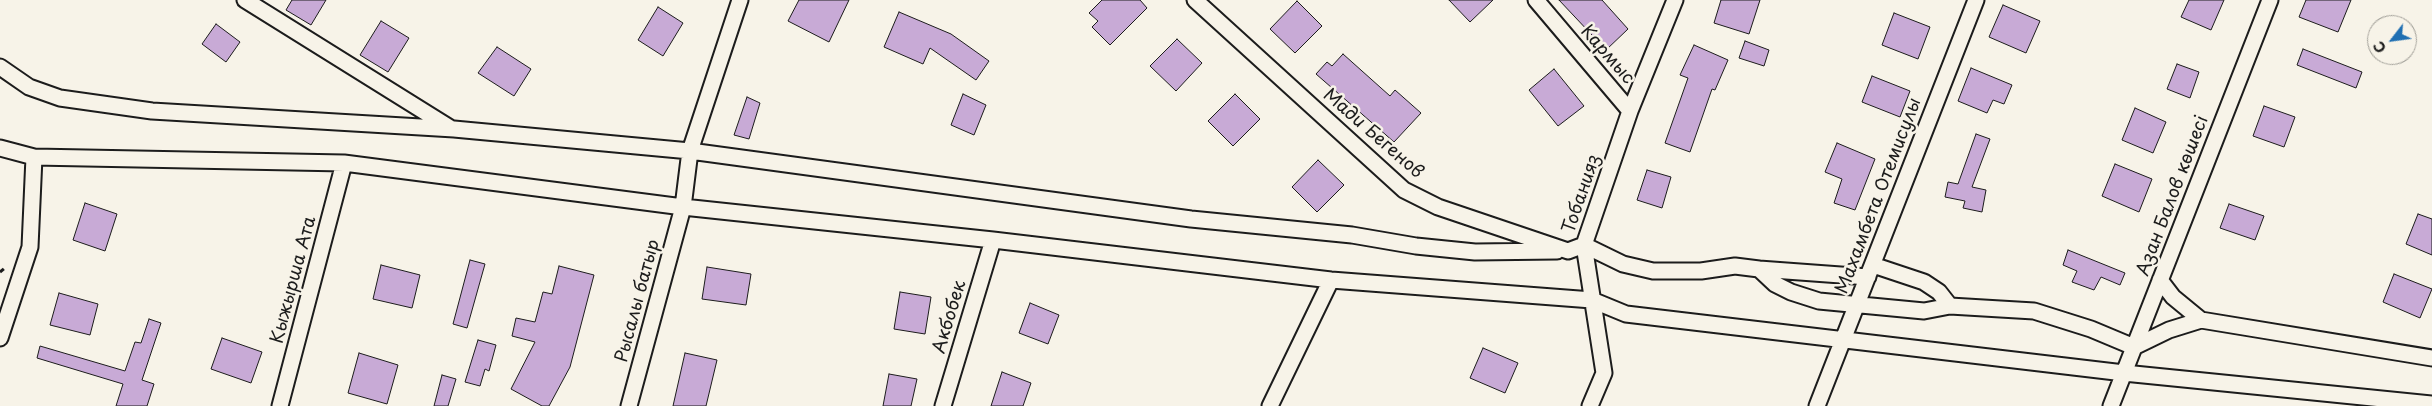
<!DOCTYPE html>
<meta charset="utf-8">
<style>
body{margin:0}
#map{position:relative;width:2432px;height:406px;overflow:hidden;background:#f7f3e8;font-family:"Playpen Sans",sans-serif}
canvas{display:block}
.north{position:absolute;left:2367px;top:15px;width:50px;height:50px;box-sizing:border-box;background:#f7f3e8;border:1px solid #9f9d96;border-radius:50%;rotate:240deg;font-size:14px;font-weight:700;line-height:20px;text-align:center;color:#1c1c1c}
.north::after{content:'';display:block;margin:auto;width:18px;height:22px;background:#1f6fb2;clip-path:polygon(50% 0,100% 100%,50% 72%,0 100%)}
</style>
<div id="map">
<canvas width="2432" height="406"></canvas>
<div class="north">С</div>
</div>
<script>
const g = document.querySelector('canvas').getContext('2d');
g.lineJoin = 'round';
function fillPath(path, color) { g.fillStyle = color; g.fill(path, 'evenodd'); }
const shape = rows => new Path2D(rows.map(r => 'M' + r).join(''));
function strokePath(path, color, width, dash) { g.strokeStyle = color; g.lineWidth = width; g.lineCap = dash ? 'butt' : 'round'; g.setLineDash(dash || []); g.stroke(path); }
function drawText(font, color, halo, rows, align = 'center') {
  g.font = font + ' "Playpen Sans",sans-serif'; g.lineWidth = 5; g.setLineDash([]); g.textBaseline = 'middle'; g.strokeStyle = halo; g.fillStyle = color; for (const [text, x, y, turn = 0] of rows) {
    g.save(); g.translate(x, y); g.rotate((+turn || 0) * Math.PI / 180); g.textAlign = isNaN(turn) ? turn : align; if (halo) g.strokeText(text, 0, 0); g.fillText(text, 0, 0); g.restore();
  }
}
const building = shape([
 [292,0,326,0,311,25,286,10,292,0],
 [799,0,849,0,829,42,788,21,799,0],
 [1102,0,1140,0,1147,8,1110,45,1092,27,1098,21,1089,13,1102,0],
 [1449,0,1493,0,1470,22,1449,0],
 [1559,0,1602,0,1628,29,1606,50,1559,0],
 [1721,0,1760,0,1749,34,1714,23,1721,0],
 [2189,0,2224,0,2211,30,2181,17,2189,0],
 [2306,0,2351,0,2338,32,2299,17,2306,0],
 [1297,1,1322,26,1295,53,1270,29,1297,1],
 [2003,5,2040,21,2026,53,1989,37,2003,5],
 [658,7,683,23,663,56,638,40,658,7],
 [899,12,951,34,989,61,976,80,930,48,923,64,884,47,899,12],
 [1894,13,1930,27,1918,59,1882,45,1894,13],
 [381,21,409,38,388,72,360,55,381,21],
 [216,24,240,42,226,62,202,44,216,24],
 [1177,39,1202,63,1176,91,1150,66,1177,39],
 [1745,41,1769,50,1764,66,1739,58,1745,41],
 [1694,45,1728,60,1715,90,1712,89,1690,152,1665,143,1688,78,1680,75,1694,45],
 [497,47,531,69,514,96,478,73,497,47],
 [2303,49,2362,72,2356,88,2297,65,2303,49],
 [1343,54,1390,96,1395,90,1421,113,1394,142,1316,74,1327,62,1332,66,1343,54],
 [2177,64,2199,72,2190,98,2167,89,2177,64],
 [1971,68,2012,85,2004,104,1993,100,1987,113,1958,101,1971,68],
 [1554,69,1584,106,1558,126,1529,90,1554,69],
 [1872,76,1910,91,1900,117,1862,102,1872,76],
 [963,94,986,105,974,135,951,125,963,94],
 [1235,94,1260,119,1233,146,1208,121,1235,94],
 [747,97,760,103,749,139,734,135,747,97],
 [2264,106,2295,117,2284,147,2253,136,2264,106],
 [2135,108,2166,122,2153,153,2122,140,2135,108],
 [1976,134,1990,139,1972,187,1986,190,1982,212,1963,208,1965,201,1945,197,1948,182,1958,184,1976,134],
 [1837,143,1875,159,1855,210,1834,203,1842,179,1825,172,1837,143],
 [1318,160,1344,185,1317,212,1292,187,1318,160],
 [2115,164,2152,179,2139,212,2102,196,2115,164],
 [1647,170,1671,177,1662,208,1637,200,1647,170],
 [85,203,117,214,105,251,73,240,85,203],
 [2229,204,2264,216,2255,240,2220,228,2229,204],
 [2418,214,2432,219,2432,255,2406,244,2418,214],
 [2068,250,2125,273,2120,285,2101,277,2094,290,2072,282,2077,271,2063,265,2068,250],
 [470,260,485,264,467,328,453,324,470,260],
 [381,265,420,275,412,308,373,299,381,265],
 [559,266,594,275,570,367,549,406,542,406,511,389,535,342,512,336,516,318,535,322,543,292,552,294,559,266],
 [707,267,751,274,746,305,702,299,707,267],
 [2394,274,2432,289,2420,318,2383,302,2394,274],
 [900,292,931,297,925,334,894,329,900,292],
 [59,293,98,304,90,335,50,325,59,293],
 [1030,303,1059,315,1048,344,1019,333,1030,303],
 [149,319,161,323,142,380,154,384,147,406,116,406,123,384,37,358,40,346,125,371,135,342,141,343,149,319],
 [222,338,262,352,251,383,211,369,222,338],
 [478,340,496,345,489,371,485,369,480,386,465,382,478,340],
 [1483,348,1518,363,1505,393,1470,378,1483,348],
 [359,353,398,365,387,404,348,393,359,353],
 [685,353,717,360,706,406,673,406,685,353],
 [1002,372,1031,383,1023,406,991,406,1002,372],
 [889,374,917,379,911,406,883,406,889,374],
 [442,375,456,379,448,406,434,406,442,375]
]);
fillPath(building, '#c8aad6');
strokePath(building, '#1c1c1c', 1);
const street = shape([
 [245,0,452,129],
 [1195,0,1404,190,1438,207,1568,251,1584,245,1623,264,1653,271,1701,271,1735,266,1759,269,1775,284,1791,292,1819,301,1924,311,1950,306,2034,311,2091,329,2134,347,2169,330,2201,320,2432,358],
 [1536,0,1630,111],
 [0,67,29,87,60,98,152,111,454,129,690,151,740,0],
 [0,148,34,157,344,163,683,207,993,240,1331,280,1592,300,1626,314,2124,373,2432,404],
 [1873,265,1924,282,1939,292,1950,306],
 [1759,269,1868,277],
 [2160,280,2173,297,2201,320],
 [0,338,30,247,34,157],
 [280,406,344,163],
 [629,406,683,207,690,151,1191,219,1352,235,1416,246,1475,252,1557,251],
 [943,406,993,240],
 [1270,406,1331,280],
 [1590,406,1604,373,1584,245,1630,111,1675,0],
 [1817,406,1976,0],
 [2111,406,2270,0]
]);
strokePath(street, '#1c1c1c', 19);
strokePath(shape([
 [0,272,6,267]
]), '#1c1c1c', 3, [5, 4]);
strokePath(street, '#f7f3e8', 15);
drawText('18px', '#1c1c1c', '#f7f3e8', [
 ["Кармыс",1607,55,49],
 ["Мади Бегенов",1373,134,41],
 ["Тобанияз",1582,194,-71],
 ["Махамбета Отемисулы",1879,196,-69],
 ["Азан Балов көшесі",2173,196,-69],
 ["Кыжырша Ата",294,280,-75],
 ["Рысалы батыр",638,301,-75],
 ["Акбобек",950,317,-73]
]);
</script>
